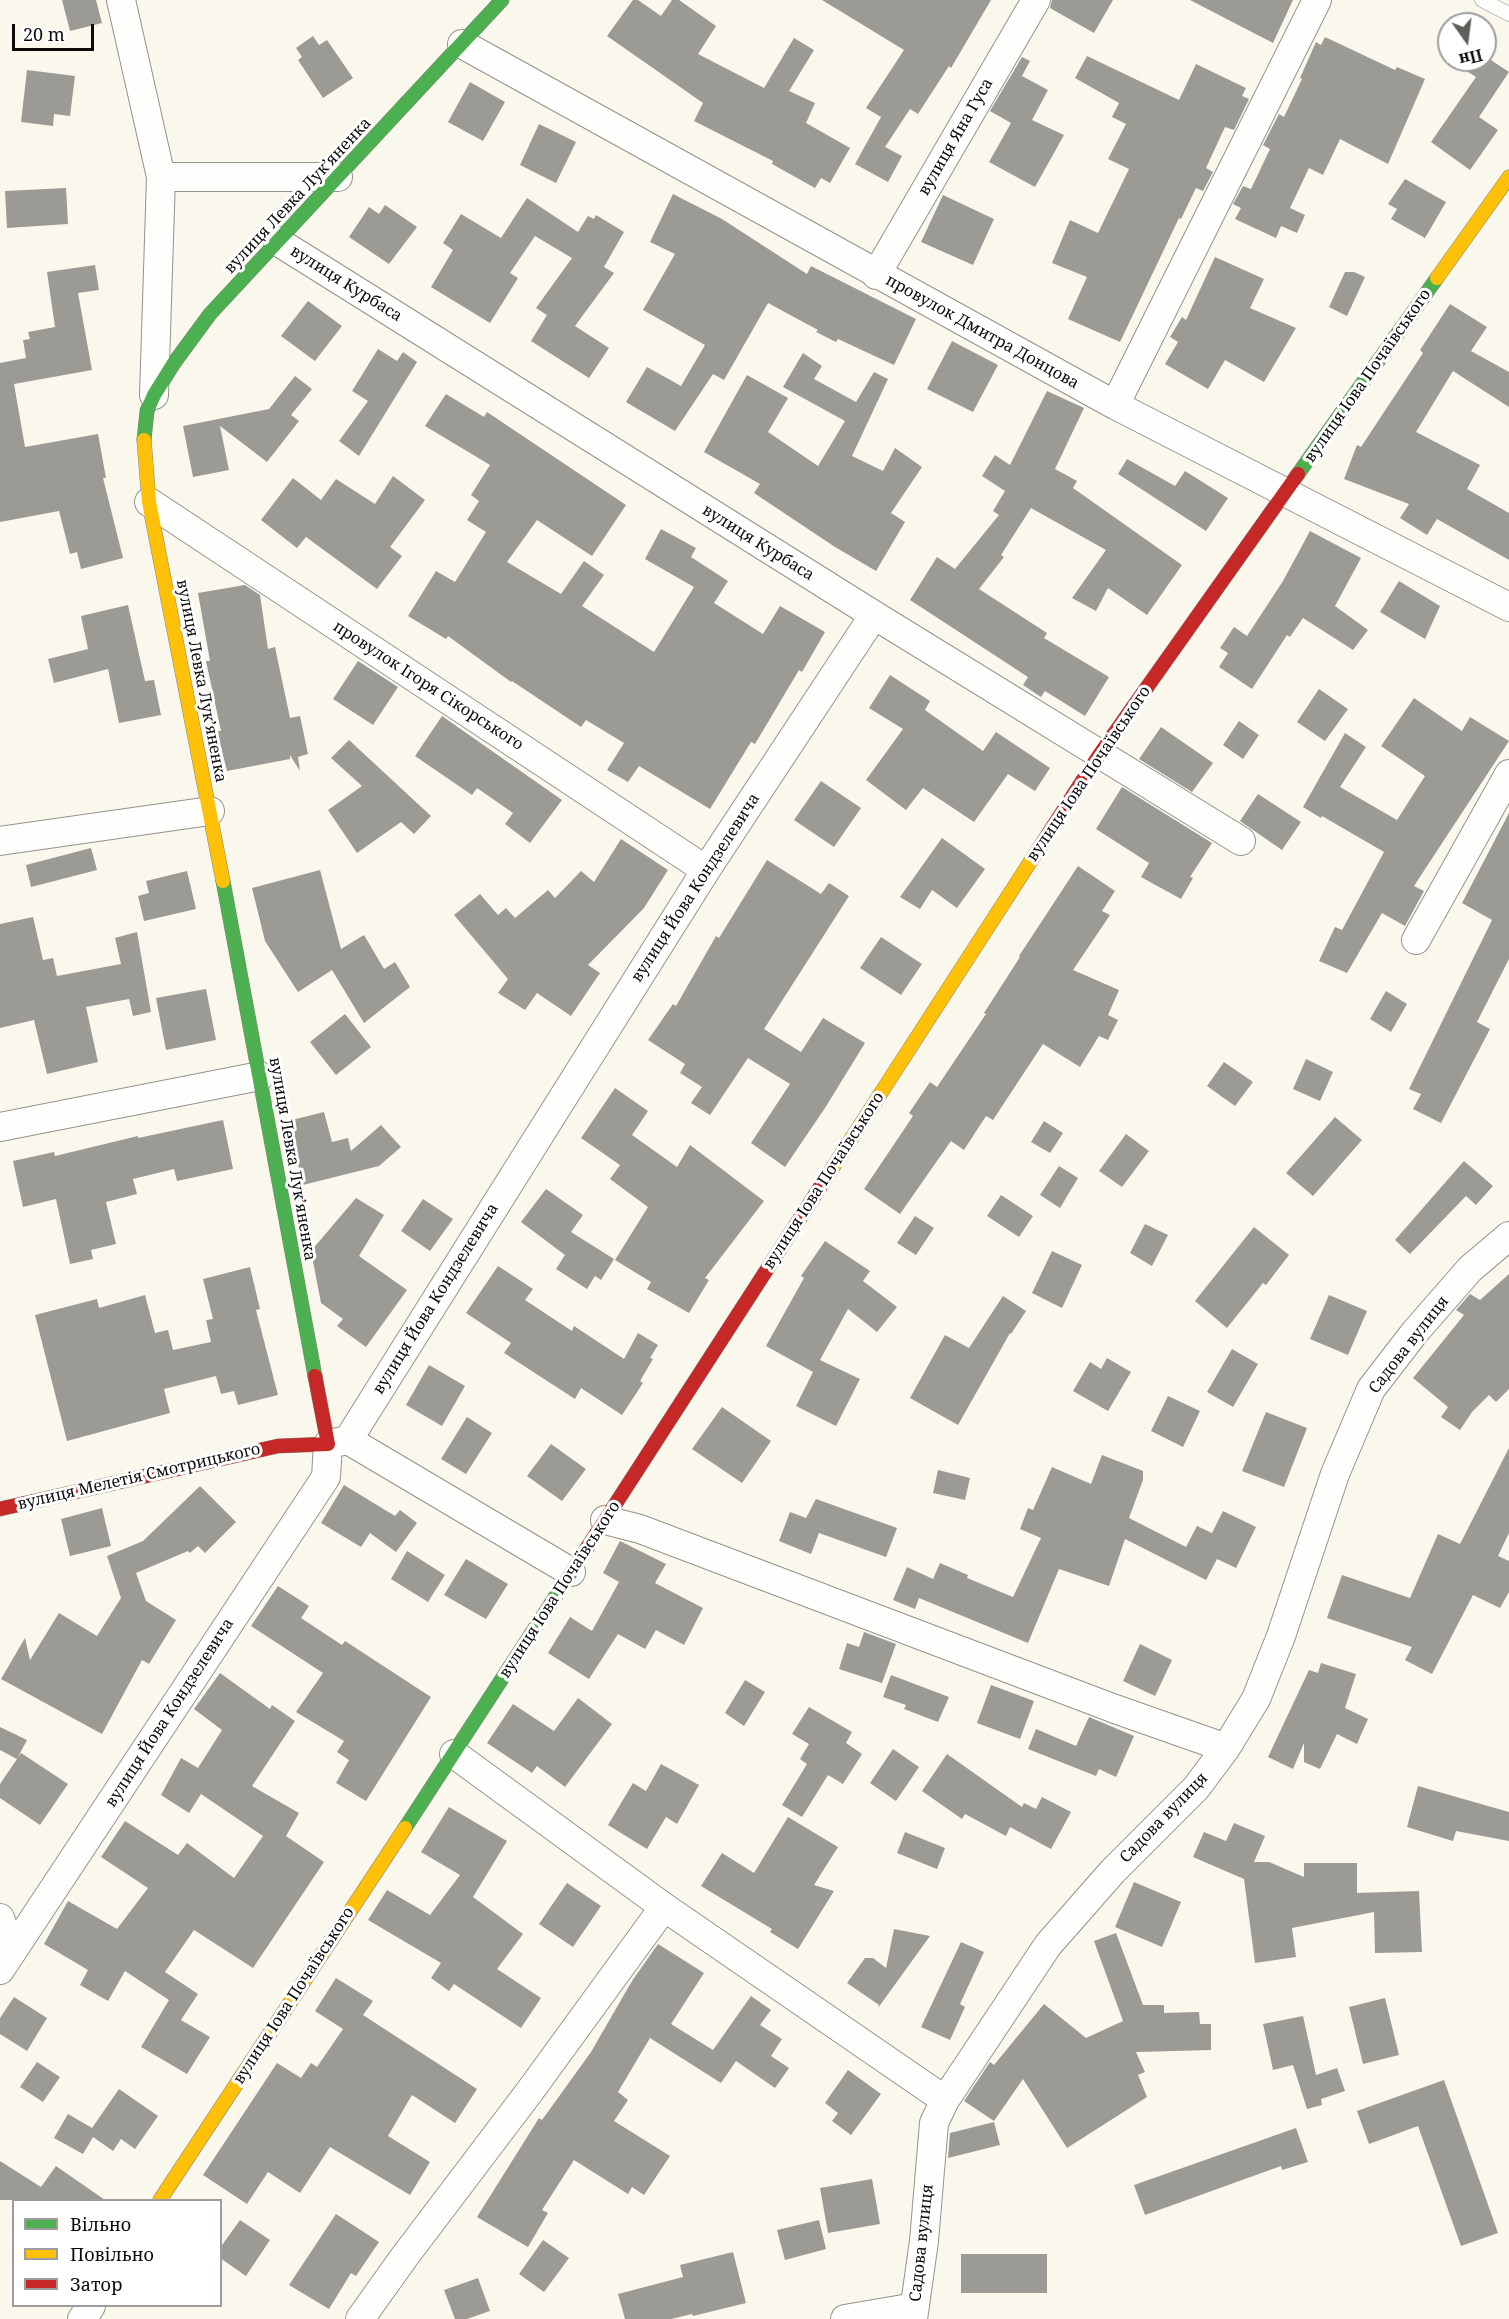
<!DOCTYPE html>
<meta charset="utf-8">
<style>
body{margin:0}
#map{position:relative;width:1509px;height:2319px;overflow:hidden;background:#faf8ed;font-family:"Noto Serif",serif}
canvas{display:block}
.legend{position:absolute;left:12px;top:2199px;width:210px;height:108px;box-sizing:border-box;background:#fff;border:2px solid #9d9d9d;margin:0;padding:8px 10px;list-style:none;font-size:18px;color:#0b0b0b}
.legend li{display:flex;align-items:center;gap:12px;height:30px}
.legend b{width:30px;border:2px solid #9d9d9d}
.north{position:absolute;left:1437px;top:12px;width:60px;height:60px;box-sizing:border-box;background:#fff;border:2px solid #9d9d9d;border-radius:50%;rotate:166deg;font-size:16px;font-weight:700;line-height:24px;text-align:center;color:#0b0b0b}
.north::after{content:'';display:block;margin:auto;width:21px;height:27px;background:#5f5e5a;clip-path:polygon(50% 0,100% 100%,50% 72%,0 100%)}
.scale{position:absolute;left:12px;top:24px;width:82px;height:27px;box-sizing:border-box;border:3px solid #0b0b0b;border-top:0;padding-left:8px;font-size:18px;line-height:21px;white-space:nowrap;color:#0b0b0b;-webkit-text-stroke:4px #fff;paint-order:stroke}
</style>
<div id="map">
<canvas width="1509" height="2319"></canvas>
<ul class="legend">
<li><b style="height:8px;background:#4caf50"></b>Вільно</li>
<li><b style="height:8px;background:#ffc107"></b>Повільно</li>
<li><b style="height:8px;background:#c62828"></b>Затор</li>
</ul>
<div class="north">Пн</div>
<div class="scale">20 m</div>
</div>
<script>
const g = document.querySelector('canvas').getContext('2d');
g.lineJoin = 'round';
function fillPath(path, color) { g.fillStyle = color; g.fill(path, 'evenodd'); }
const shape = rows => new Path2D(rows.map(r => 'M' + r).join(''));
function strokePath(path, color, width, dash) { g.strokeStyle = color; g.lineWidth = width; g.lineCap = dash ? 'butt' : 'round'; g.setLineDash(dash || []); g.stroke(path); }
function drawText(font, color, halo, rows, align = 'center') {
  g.font = font + ' "Noto Serif",serif'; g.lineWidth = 6; g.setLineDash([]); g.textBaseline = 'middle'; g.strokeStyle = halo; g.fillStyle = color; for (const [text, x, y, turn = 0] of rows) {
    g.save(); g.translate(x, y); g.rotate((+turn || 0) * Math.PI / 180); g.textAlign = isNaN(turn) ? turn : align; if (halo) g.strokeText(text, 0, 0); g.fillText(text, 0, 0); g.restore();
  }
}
fillPath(shape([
 [62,0,96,0,102,23,70,31],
 [633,0,638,0,661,16,672,0,679,0,716,26,698,54,764,88,794,38,814,50,789,91,815,103,806,123,850,148,830,183,821,178,815,188,772,164,773,161,694,121,703,103,607,36],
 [822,0,991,0,951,68,949,66,918,114,910,109,885,147,902,156,888,182,855,164,881,117,866,108,904,50],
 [1052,0,1113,0,1094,33,1050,8],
 [1190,0,1293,0,1273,43],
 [313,36,319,45,327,40,353,78,323,98,298,60,302,57,296,48],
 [1325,37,1395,70,1397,67,1425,79,1388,164,1340,139,1323,175,1309,168,1290,208,1305,215,1297,233,1281,226,1276,238,1235,219,1241,208,1233,204,1243,186,1251,189,1270,149,1263,145,1279,114,1284,117,1302,79,1300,78,1316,42,1321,45],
 [1087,56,1179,100,1196,64,1246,88,1242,96,1249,99,1234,130,1225,127,1206,168,1213,172,1203,191,1196,188,1181,219,1179,218,1120,342,1068,319,1087,277,1052,263,1070,220,1098,233,1129,169,1108,159,1126,124,1112,117,1119,103,1075,78],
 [1022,57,1030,61,1022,76,1048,90,1032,120,1064,135,1035,187,989,162,1011,123,990,111],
 [1450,60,1491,60,1509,72,1479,117,1498,130,1470,170,1431,142,1476,77],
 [27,70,75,76,70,116,54,114,53,126,21,122],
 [470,82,505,102,483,141,448,122],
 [539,124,576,142,556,183,520,165],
 [1405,179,1446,202,1425,238,1391,219,1397,209,1388,204],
 [66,188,68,224,7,228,5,191],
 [673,194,722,219,807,274,811,266,916,319,894,365,838,339,836,342,816,332,818,330,768,303,724,380,713,374,675,431,626,402,647,367,681,386,705,345,643,310,675,254,650,242],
 [943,195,994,219,973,265,921,242],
 [527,198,578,232,588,216,594,219,596,215,624,232,604,267,614,273,575,326,609,348,589,378,531,341,547,315,536,308,572,258,535,236,510,273,518,278,490,323,431,287,453,250,443,243,461,214,501,238],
 [385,205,417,227,389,264,349,237,369,207,379,214],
 [1215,257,1264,279,1250,308,1296,328,1264,382,1225,360,1208,389,1165,364,1178,342,1170,337,1182,317,1186,320],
 [95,265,99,290,78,293,92,370,14,384,25,447,98,434,106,478,103,478,123,558,81,569,77,552,70,554,59,511,0,522,0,363,26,358,23,340,30,339,28,332,55,327,47,272],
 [1345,272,1354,272,1365,277,1347,316,1329,307],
 [308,301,342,326,315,361,281,336],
 [1450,304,1487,327,1471,351,1509,372,1509,407,1453,371,1416,432,1480,465,1467,489,1509,513,1509,560,1437,519,1427,535,1400,518,1409,504,1344,479,1357,445,1361,447,1423,353,1420,350],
 [952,341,998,365,973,412,927,389],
 [378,349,397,361,403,352,417,362,359,456,339,441,368,401,352,391],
 [803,353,822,366,814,379,856,402,874,372,888,379,852,456,883,471,895,448,922,467,891,513,905,522,876,571,835,547,754,493,760,484,704,452,747,375,788,398,768,432,818,466,845,421,783,387],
 [295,376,312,389,291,415,299,421,267,462,220,426,229,470,193,477,183,426,269,409],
 [1047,391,1084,408,1055,469,1077,481,1073,488,1182,565,1147,615,1108,588,1096,611,1072,598,1106,550,1031,508,1001,555,1004,557,979,589,1047,633,1044,638,1109,677,1085,716,1045,691,1041,697,1023,685,1028,677,910,600,937,557,955,569,999,515,993,511,1005,491,982,476,995,455,1010,465],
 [446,394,484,417,487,412,626,505,592,556,537,520,507,562,561,594,584,561,604,575,582,606,654,652,694,587,645,559,661,529,696,548,691,557,728,581,714,603,763,634,780,606,825,632,802,672,799,670,755,744,751,742,710,809,639,766,628,782,607,770,624,743,586,720,581,727,512,681,511,682,448,636,446,639,408,616,436,571,455,582,486,532,467,520,479,501,471,495,490,465,425,426],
 [1127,459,1175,486,1185,471,1228,498,1206,531,1118,474],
 [393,476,425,500,390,547,402,556,377,589,306,537,297,548,261,520,293,478,321,500,336,479,375,504],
 [1310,531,1361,558,1335,606,1368,630,1353,650,1303,618,1290,637,1287,635,1252,689,1219,667,1228,653,1220,648,1234,627,1247,636,1283,581],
 [1399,581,1440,606,1425,639,1380,612],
 [245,585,260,595,268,649,275,647,290,718,300,716,308,754,298,757,300,771,290,755,290,759,227,771,217,731,221,731,206,661,210,661,198,593],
 [128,605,145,681,154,680,161,715,119,723,108,669,54,683,48,659,88,649,81,616],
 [358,661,398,687,373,725,333,699],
 [890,675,930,701,925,710,983,751,996,732,1050,768,1035,791,1008,774,974,822,923,788,906,810,866,780,903,729,869,708],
 [1319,689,1348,709,1325,741,1297,722],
 [1414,698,1462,731,1470,717,1509,741,1414,886,1424,891,1405,926,1382,913,1347,973,1319,961,1335,927,1342,930,1384,852,1322,816,1321,818,1303,807,1345,733,1366,747,1340,787,1397,820,1425,776,1381,746],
 [442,716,562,800,530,843,505,824,513,813,477,788,472,795,415,756],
 [1239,721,1259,735,1243,759,1223,745],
 [1161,727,1213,763,1192,792,1139,759],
 [349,740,431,816,414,834,401,822,357,853,328,810,362,786,331,758],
 [821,781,861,808,834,847,794,820],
 [1122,787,1212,843,1190,877,1193,878,1181,899,1141,877,1149,863,1096,829],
 [1258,794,1301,822,1282,850,1240,821],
 [1509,813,1509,959,1477,1022,1490,1029,1441,1123,1413,1109,1421,1094,1409,1089,1492,920,1462,903],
 [942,838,985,869,957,908,932,890,920,909,900,897],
 [621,839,668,870,644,908,588,965,600,973,571,1016,537,993,525,1010,498,993,508,979,454,915,480,894,498,915,506,908,515,918,548,890,555,898,581,871,594,882],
 [91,848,97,870,31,887,26,865],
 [767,860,821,894,829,883,849,896,764,1029,801,1052,823,1018,865,1043,825,1108,785,1167,751,1143,790,1084,748,1058,710,1115,691,1103,702,1087,680,1073,685,1064,648,1040,673,1004,676,1006,716,936,719,938],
 [1078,866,1115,891,1102,911,1110,915,1073,970,1119,990,1108,1015,1118,1020,1108,1040,1099,1036,1080,1067,1043,1044,993,1120,986,1116,964,1150,951,1141,900,1214,864,1189,913,1116,909,1113,930,1082,937,1087,986,1014,984,1013,1020,957,1019,956],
 [320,870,341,949,364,935,384,969,395,962,410,987,364,1023,332,970,298,992,265,941,252,888],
 [187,871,196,909,144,921,138,896,149,893,146,881],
 [33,917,43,960,53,958,57,976,121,964,115,938,137,932,151,1012,133,1016,129,999,86,1007,98,1062,47,1074,34,1020,0,1028,0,924],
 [881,937,922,964,901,995,860,968],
 [206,989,216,1040,166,1050,156,998],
 [1386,991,1407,1004,1391,1032,1370,1019],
 [345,1014,371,1047,336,1075,310,1042],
 [1306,1059,1333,1072,1320,1101,1293,1089],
 [1224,1062,1253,1082,1235,1106,1207,1086],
 [615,1088,648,1111,632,1135,677,1167,690,1145,764,1201,705,1278,709,1280,689,1313,647,1289,651,1282,615,1260,648,1207,610,1179,620,1165,581,1138],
 [324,1112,332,1142,348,1138,351,1151,381,1125,401,1147,379,1166,303,1185,288,1121],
 [1335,1117,1362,1140,1313,1196,1286,1173],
 [223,1120,233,1169,177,1181,174,1169,133,1179,137,1194,106,1202,116,1244,91,1250,93,1259,70,1264,56,1199,23,1207,13,1161,54,1152,55,1156,138,1136,138,1138],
 [1044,1121,1063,1133,1050,1153,1031,1142],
 [1126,1134,1149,1151,1122,1187,1099,1171],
 [1464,1161,1493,1186,1476,1205,1466,1196,1410,1254,1395,1240],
 [1059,1166,1078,1178,1060,1208,1040,1195],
 [546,1189,583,1215,571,1232,614,1259,601,1280,595,1276,587,1289,556,1269,565,1255,521,1222],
 [1001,1195,1033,1216,1019,1237,987,1216],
 [356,1198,384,1215,359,1256,407,1290,366,1347,337,1326,343,1319,321,1303,311,1251],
 [423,1199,453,1219,430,1251,401,1231],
 [915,1216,934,1228,916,1255,897,1243],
 [1145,1224,1168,1235,1152,1266,1130,1253],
 [1254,1227,1289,1255,1266,1285,1263,1283,1227,1328,1195,1301],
 [825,1241,870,1271,863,1281,897,1307,877,1332,848,1309,820,1360,860,1379,836,1426,796,1406,814,1370,813,1372,766,1346,804,1278,801,1276],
 [1052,1251,1082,1265,1062,1308,1032,1293],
 [498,1266,533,1289,525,1300,572,1331,574,1326,624,1359,638,1333,658,1345,650,1358,653,1359,640,1381,643,1383,622,1415,581,1388,575,1399,504,1353,511,1343,466,1313],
 [250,1267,260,1309,256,1310,278,1395,238,1405,234,1391,221,1394,216,1376,164,1389,170,1413,67,1441,35,1315,97,1299,99,1308,145,1295,155,1333,168,1330,173,1350,211,1342,206,1320,213,1319,203,1279],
 [1509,1274,1509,1389,1496,1402,1489,1395,1472,1412,1460,1430,1441,1417,1448,1407,1413,1378,1464,1315,1456,1310,1470,1294,1480,1300],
 [1329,1295,1367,1311,1348,1355,1310,1339],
 [1003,1296,1026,1311,1011,1334,1010,1333,958,1425,910,1398,945,1335,969,1348],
 [1232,1349,1258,1364,1233,1407,1207,1392],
 [1107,1358,1131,1372,1108,1411,1073,1391,1090,1362,1101,1369],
 [429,1365,465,1386,442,1426,406,1405],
 [1168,1396,1200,1411,1183,1447,1151,1431],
 [722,1407,771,1441,742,1483,692,1449],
 [1266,1412,1307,1428,1284,1487,1242,1471],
 [467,1417,492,1433,466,1474,441,1459],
 [551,1444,586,1469,562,1501,527,1476],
 [1509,1448,1509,1533,1498,1556,1509,1561,1509,1592,1500,1608,1473,1595,1432,1674,1405,1660,1412,1647,1327,1618,1342,1575,1410,1598,1438,1534,1460,1544],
 [1102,1455,1143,1471,1143,1480,1129,1518,1186,1547,1197,1526,1212,1533,1223,1511,1256,1527,1236,1568,1217,1559,1206,1580,1125,1539,1109,1586,1059,1569,1028,1643,919,1598,915,1609,893,1600,907,1567,933,1579,940,1563,968,1575,967,1578,1013,1597,1041,1538,1020,1529,1028,1508,1033,1510,1052,1467,1091,1484],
 [938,1470,970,1478,965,1500,933,1493],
 [344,1485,395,1516,400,1510,417,1523,396,1552,370,1533,361,1547,321,1523],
 [200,1486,236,1522,205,1553,198,1546,190,1553,188,1551,136,1573,146,1601,176,1620,149,1664,142,1660,102,1734,1,1679,25,1638,30,1660,59,1613,97,1636,121,1598,107,1556,143,1541],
 [816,1499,897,1528,886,1557,819,1533,811,1554,779,1541,790,1512,806,1518],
 [102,1508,111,1546,70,1556,61,1519],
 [620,1541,666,1564,655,1583,703,1608,684,1645,656,1630,645,1649,618,1634,589,1679,548,1653,570,1617,592,1631,619,1582,603,1573],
 [407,1551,445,1575,428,1602,391,1579],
 [466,1559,508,1584,486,1619,444,1595],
 [278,1586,309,1606,301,1618,342,1645,345,1641,431,1697,366,1801,336,1783,349,1760,337,1752,344,1741,296,1712,323,1673,251,1626],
 [864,1632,896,1644,882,1683,839,1669,847,1643,859,1647],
 [1140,1644,1172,1660,1155,1696,1123,1681],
 [1321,1663,1356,1674,1345,1708,1368,1719,1357,1744,1337,1734,1320,1769,1304,1762,1304,1743,1293,1769,1268,1757,1309,1670,1318,1673],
 [220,1673,270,1709,272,1705,295,1721,252,1786,299,1813,286,1836,324,1862,253,1968,194,1930,165,1972,198,1994,181,2020,210,2037,187,2074,141,2047,169,2000,125,1971,108,2001,80,1985,88,1970,44,1944,68,1901,117,1929,148,1888,101,1857,125,1821,178,1855,187,1843,234,1878,263,1836,201,1794,189,1813,161,1795,181,1758,198,1768,222,1730,194,1709],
 [891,1675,949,1697,938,1722,904,1709,906,1705,883,1697],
 [745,1680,765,1692,744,1726,725,1713],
 [991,1685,1034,1701,1020,1739,977,1723],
 [578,1698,612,1724,565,1787,537,1766,532,1773,487,1743,513,1704,554,1731],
 [809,1707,852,1732,846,1743,862,1754,843,1784,828,1775,802,1817,782,1805,807,1764,800,1759,809,1744,792,1734],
 [1089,1717,1134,1736,1116,1777,1099,1769,1096,1776,1028,1749,1036,1729,1076,1746],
 [0,1727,27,1740,18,1757,21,1753,68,1784,40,1825,0,1798,0,1784,17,1759,0,1750],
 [893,1749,919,1767,896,1801,870,1783],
 [947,1754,1022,1807,1024,1803,1036,1809,1042,1797,1071,1812,1051,1849,1010,1827,1006,1836,965,1814,962,1819,922,1791],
 [661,1764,699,1785,677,1824,666,1817,647,1849,608,1825,633,1783,646,1791],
 [1418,1786,1509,1812,1509,1841,1456,1831,1453,1841,1407,1827],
 [449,1807,507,1841,473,1897,523,1934,497,1969,541,1998,521,2028,454,1984,449,1991,431,1978,441,1963,368,1920,387,1890,430,1915,460,1875,421,1852],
 [788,1817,838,1847,814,1885,834,1891,798,1949,770,1932,772,1929,701,1886,722,1853,754,1873],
 [1234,1823,1265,1836,1254,1862,1269,1862,1304,1877,1304,1863,1357,1863,1357,1893,1419,1891,1422,1952,1375,1953,1374,1912,1292,1928,1296,1957,1255,1963,1244,1879,1193,1857,1204,1832,1226,1841],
 [905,1832,945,1848,937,1869,897,1853],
 [1134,1882,1181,1902,1162,1947,1115,1927],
 [567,1883,601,1906,573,1947,539,1924],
 [894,1929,930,1936,878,2008,879,2005,847,1983,865,1958,873,1958,886,1968],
 [1116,1933,1143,2005,1164,2005,1164,2013,1199,2012,1200,2024,1211,2024,1211,2050,1136,2052,1145,2072,1138,2075,1147,2097,1067,2148,1023,2079,994,2121,964,2101,990,2062,994,2065,1044,2004,1086,2038,1123,2021,1094,1941],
 [961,1942,984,1952,960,2004,965,2007,950,2040,921,2027],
 [658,1944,704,1973,671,2024,713,2050,751,1996,771,2010,760,2025,782,2039,771,2056,789,2068,775,2088,736,2061,721,2083,650,2038,618,2092,628,2100,614,2121,670,2156,644,2195,632,2187,628,2194,574,2160,542,2210,548,2213,528,2247,477,2217,539,2118,542,2120,591,2052,632,1981],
 [336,1978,373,2001,363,2015,477,2089,455,2123,412,2095,388,2136,430,2162,410,2195,330,2147,300,2193,268,2172,247,2204,203,2175,277,2063,301,2078,311,2063,317,2067,343,2029,315,2011],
 [14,1997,47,2018,27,2051,0,2034,0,2018],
 [1385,1998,1399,2055,1363,2064,1349,2007],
 [1303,2016,1316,2075,1337,2068,1345,2091,1321,2099,1322,2105,1307,2109,1293,2065,1273,2070,1263,2024],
 [37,2062,60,2077,43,2102,20,2087],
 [848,2070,881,2094,851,2135,832,2121,838,2113,825,2103],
 [1444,2080,1498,2233,1461,2246,1418,2126,1369,2144,1357,2111],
 [119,2089,158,2116,135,2149,121,2139,113,2151,93,2137,83,2154,54,2138,68,2114,92,2128],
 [994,2122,1000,2145,948,2158,950,2133],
 [1296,2128,1308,2162,1282,2170,1281,2166,1145,2215,1134,2185],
 [0,2161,41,2187,56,2166,105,2200,0,2200],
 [872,2179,880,2224,828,2233,820,2188],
 [336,2214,379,2242,356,2276,351,2273,329,2309,289,2285],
 [240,2220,270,2240,246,2276,220,2258,220,2248],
 [819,2220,826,2249,785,2260,777,2230],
 [543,2240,569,2258,544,2292,519,2274],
 [733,2252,746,2303,693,2316,692,2314,671,2319,625,2319,618,2294,683,2277,680,2265],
 [961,2254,1047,2254,1047,2293,961,2293],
 [478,2278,490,2311,467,2319,455,2319,444,2290]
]), '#9c9a94');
const lane = shape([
 [1482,0,1509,14]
]);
const street = shape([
 [121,0,161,177,154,395],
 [462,44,1115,405,1509,607],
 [161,177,338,177],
 [277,241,874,615,1241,841],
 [876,275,1036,0],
 [1115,405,1317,0],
 [149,502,706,870],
 [0,841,210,811],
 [1416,940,1509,774],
 [0,1127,260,1076],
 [348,1440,571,1572],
 [605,1520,640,1529,1115,1709,1226,1748],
 [454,1754,664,1907,945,2100],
 [0,1918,12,1952],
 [0,1970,326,1477,328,1444,348,1440,706,870,874,615],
 [82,2319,91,2306],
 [360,2319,405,2256,530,2091,664,1907],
 [845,2319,915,2307],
 [913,2319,924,2241,934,2123,945,2100,1048,1945,1113,1871,1196,1788,1226,1748,1256,1699,1281,1636,1335,1474,1371,1389,1415,1332,1470,1269,1509,1236]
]);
const fast = shape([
 [144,440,147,411,154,395,174,363,210,314,502,0],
 [1298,474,1437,278],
 [223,881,315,1376],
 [405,1828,587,1548]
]);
const slow = shape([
 [1437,278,1509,177],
 [144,440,149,502,223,881],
 [826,1178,1036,853],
 [160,2200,405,1828]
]);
const jam = shape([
 [1036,853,1099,755,1298,474],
 [0,1509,278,1446,328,1444,315,1376],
 [587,1548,826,1178]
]);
strokePath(lane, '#93928d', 15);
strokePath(street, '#93928d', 30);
strokePath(fast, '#898883', 15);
strokePath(slow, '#898883', 15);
strokePath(jam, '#898883', 15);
strokePath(lane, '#fefefc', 14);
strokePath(street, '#fefefc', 28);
strokePath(fast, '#4caf50', 14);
strokePath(slow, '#ffc107', 14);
strokePath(jam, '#c62828', 14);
drawText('16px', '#0b0b0b', '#fff', [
 ["вулиця Яна Гуса",956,137,-60],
 ["вулиця Левка Лукʼяненка",298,196,-47],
 ["вулиця Курбаса",346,284,32],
 ["провулок Дмитра Донцова",982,332,29],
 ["вулиця Іова Почаївського",1368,376,-55],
 ["вулиця Курбаса",758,543,32],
 ["вулиця Левка Лукʼяненка",201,681,79],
 ["провулок Ігоря Сікорського",428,686,33],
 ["вулиця Іова Почаївського",1089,774,-56],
 ["вулиця Йова Кондзелевича",696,888,-57],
 ["вулиця Левка Лукʼяненка",292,1159,80],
 ["вулиця Іова Почаївського",824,1181,-57],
 ["вулиця Йова Кондзелевича",436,1299,-58],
 ["Садова вулиця",1409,1345,-52],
 ["вулиця Мелетія Смотрицького",139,1477,-13],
 ["вулиця Іова Почаївського",560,1590,-57],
 ["вулиця Йова Кондзелевича",170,1713,-57],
 ["Садова вулиця",1164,1818,-46],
 ["вулиця Іова Почаївського",294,1996,-57],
 ["Садова вулиця",922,2243,-84]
]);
</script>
